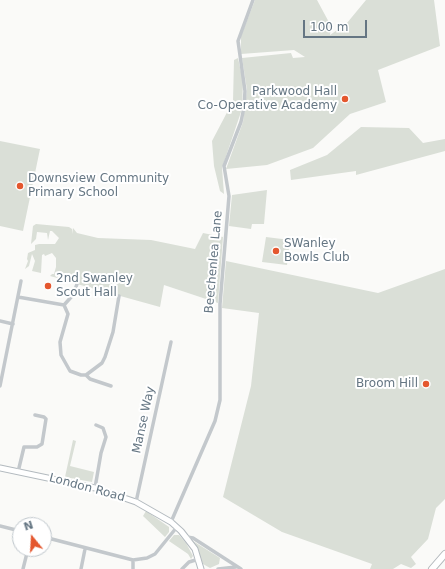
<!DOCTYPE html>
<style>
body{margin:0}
#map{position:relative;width:445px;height:569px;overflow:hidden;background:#fafaf8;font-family:"DejaVu Sans",sans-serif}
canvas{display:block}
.north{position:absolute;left:12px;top:517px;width:40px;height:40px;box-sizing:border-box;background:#fff;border:1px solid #c1c8cd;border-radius:50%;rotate:342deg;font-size:11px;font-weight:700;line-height:16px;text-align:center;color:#657683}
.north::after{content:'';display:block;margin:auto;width:14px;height:18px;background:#e4572e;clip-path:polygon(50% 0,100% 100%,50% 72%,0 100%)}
.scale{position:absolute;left:303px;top:20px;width:64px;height:18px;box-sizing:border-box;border:2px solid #657683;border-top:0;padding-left:5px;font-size:12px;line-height:14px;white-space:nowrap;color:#657683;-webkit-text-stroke:3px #fff;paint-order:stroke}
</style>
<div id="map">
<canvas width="445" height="569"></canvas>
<div class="north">N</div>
<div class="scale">100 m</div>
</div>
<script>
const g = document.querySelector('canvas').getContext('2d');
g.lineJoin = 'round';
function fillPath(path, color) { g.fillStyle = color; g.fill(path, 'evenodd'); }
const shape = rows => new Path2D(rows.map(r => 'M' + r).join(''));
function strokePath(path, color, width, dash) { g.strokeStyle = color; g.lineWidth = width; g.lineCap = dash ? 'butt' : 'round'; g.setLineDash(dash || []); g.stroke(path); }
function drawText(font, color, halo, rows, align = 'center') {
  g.font = font + ' "DejaVu Sans",sans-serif'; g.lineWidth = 4; g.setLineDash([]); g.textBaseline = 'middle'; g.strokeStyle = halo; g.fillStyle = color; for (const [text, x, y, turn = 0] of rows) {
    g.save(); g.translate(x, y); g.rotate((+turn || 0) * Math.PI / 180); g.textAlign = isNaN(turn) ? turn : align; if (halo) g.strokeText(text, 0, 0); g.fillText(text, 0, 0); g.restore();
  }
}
fillPath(shape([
 [255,0,317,0,331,26,330,35,347,23,366,0,434,0,440,46,378,70,386,102,350,114,313,148,267,165,226,169,243,122,247,90,242,58,291,53,293,58,305,57,294,50,241,54,241,36],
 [238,58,243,81,242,109,222,168,224,194,220,191,214,166,212,141,233,101,234,60],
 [361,127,409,128,423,143,445,139,445,151,356,175,356,171,291,180,290,170,327,155],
 [0,141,40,149,23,231,0,226],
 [267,190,264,224,252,224,251,229,229,226,232,195],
 [36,224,69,227,72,229,72,234,73,228,77,233,98,238,151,240,195,249,203,233,223,237,218,303,164,285,160,307,77,284,76,282,70,282,67,279,65,280,50,276,52,274,54,274,56,267,56,258,52,253,45,256,44,254,42,255,41,273,32,271,35,261,32,254,29,266,25,269,28,261,27,259,28,253,35,250,35,245,39,244,55,244,59,238,52,231,50,231,48,240,47,233,37,232,36,239,31,244,33,226],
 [266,237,290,240,287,265,262,262],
 [226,261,378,293,445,269,445,499,436,508,428,539,411,557,416,564,411,568,401,564,393,569,370,569,372,564,282,532,223,497,251,386,259,313,222,308],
 [73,440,76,441,70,466,94,472,92,482,65,477],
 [146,511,169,527,169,532,165,537,143,516],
 [174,535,179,535,186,543,193,556,191,559,188,554,169,541],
 [193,541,220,558,219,564,210,568,203,564]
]), '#dadfd7');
const secondary = shape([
 [0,468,95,488,136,502,171,522,181,531,195,549,201,569]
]);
const highway = shape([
 [432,569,445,554]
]);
strokePath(secondary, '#b3babf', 7);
strokePath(highway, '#b4b9bd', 8);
strokePath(shape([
 [18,297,64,305,68,314,60,342,61,355,70,371,81,375,86,375,102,363,105,357,113,332,119,296],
 [64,305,73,295,77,284],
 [0,321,13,324],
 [86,375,90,379,111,386],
 [0,386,21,281],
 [18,472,24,447,37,447,42,444,46,419,44,417,35,415],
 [95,488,101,453,106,437,103,428,96,425],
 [136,502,171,342],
 [171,522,215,421,220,400,220,304,229,196,224,166,241,122,244,107,245,91,238,41,253,0],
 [0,526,20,531],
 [44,537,133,560,147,558,155,554,177,527],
 [187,537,193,538,241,569],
 [23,569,28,549],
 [81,569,85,549],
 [133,569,133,560],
 [182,569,189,562,199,559],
 [218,569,236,567]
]), '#c3c8cc', 3.5);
strokePath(secondary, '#fff', 5);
strokePath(highway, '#fff', 6);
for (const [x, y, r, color] of [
 [345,99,4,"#e4572e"],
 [20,186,4,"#e4572e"],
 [276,251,4,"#e4572e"],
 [48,286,4,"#e4572e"],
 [426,384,4,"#e4572e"]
]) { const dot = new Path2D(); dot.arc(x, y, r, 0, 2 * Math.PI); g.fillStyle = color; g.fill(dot); strokePath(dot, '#fff', 1.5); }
drawText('12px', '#657683', '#fff', [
 ["Parkwood Hall",337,92,"right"],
 ["Co-Operative Academy",337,106,"right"],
 ["Downsview Community",28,179],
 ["Primary School",28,193],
 ["SWanley",284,244],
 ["Bowls Club",284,258],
 ["2nd Swanley",56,279],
 ["Scout Hall",56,293],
 ["Broom Hill",418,384,"right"]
], 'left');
drawText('12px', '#657683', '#fff', [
 ["Beechenlea Lane",214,262,-85],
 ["Manse Way",144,420,-78],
 ["London Road",87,488,15]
]);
</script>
